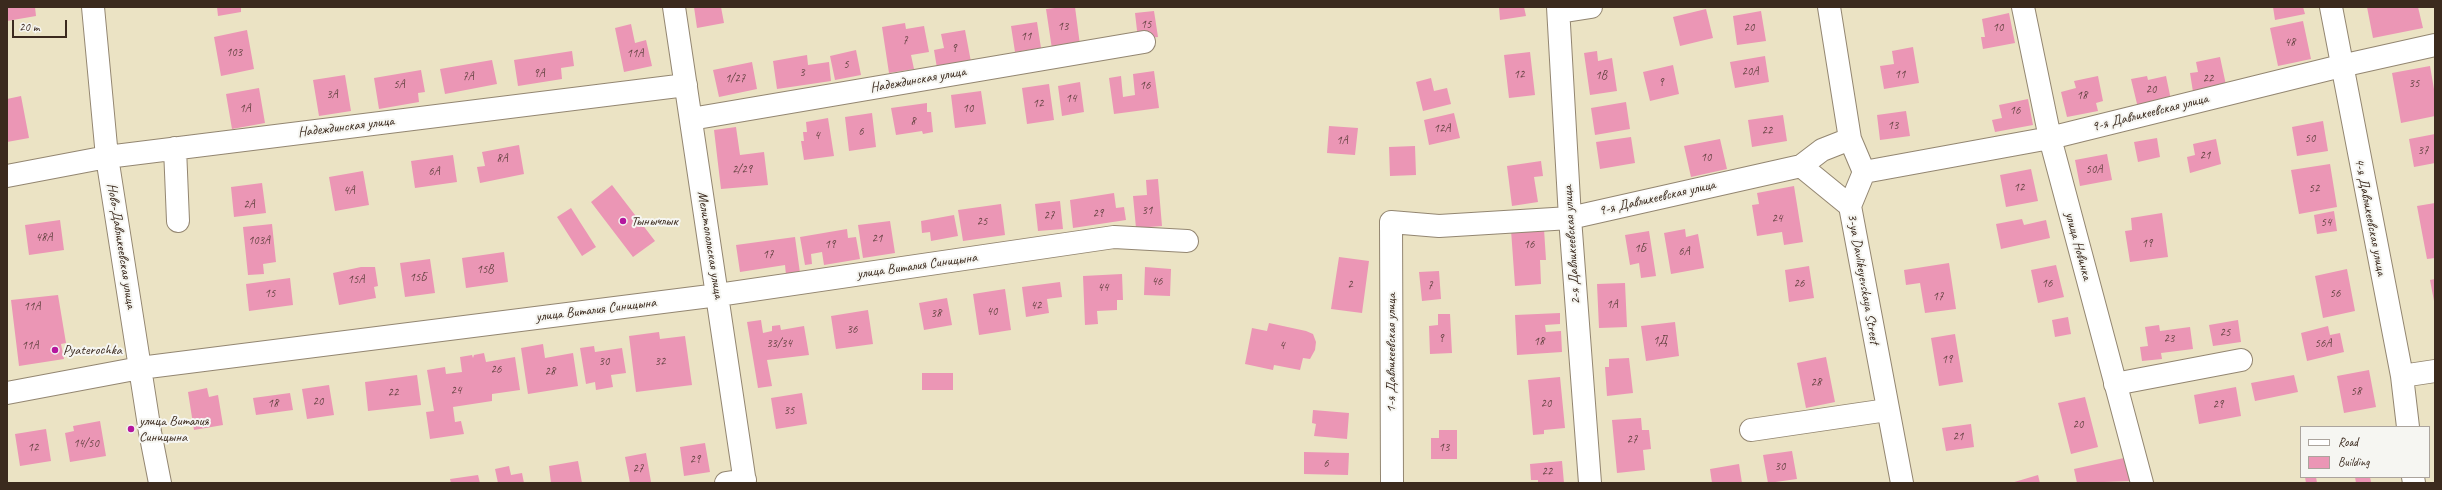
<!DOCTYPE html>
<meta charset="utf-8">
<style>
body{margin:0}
#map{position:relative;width:2442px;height:490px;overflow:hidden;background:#ebe3c4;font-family:Caveat,sans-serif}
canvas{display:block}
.frame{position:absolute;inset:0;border:8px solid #3b2a1e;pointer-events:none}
.legend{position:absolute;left:2300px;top:426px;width:130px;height:52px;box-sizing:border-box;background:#f6f6f2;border:1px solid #aba49d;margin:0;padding:5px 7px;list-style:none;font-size:12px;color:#3b2a1e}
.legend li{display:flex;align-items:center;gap:8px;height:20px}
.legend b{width:20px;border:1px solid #aba49d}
.scale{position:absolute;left:12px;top:20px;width:55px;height:18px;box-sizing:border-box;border:2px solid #3b2a1e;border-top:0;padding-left:5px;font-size:12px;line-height:14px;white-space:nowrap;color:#3b2a1e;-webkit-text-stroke:3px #f6f6f2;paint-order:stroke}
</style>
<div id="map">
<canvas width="2442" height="490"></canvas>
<div class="frame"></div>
<ul class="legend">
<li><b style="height:5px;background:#fff"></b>Road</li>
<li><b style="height:11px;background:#eb96b5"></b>Building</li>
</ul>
<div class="scale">20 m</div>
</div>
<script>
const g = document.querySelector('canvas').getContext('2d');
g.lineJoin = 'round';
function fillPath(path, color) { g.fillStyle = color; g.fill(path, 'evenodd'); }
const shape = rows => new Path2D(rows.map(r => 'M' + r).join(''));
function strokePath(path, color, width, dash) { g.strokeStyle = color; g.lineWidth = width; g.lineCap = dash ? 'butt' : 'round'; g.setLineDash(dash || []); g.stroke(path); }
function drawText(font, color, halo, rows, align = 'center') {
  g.font = font + ' Caveat,sans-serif'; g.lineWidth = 4; g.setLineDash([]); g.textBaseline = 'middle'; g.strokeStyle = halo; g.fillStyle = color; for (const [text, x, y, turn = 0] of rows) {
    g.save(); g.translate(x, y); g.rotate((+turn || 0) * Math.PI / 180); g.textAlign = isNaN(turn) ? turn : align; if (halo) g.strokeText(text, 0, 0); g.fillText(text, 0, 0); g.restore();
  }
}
fillPath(shape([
 [7,7,35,7,36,16,7,21],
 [217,7,241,7,241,12,218,16],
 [694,7,721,7,724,23,697,28],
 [1064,7,1075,7,1080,45,1052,49,1046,9],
 [1499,7,1524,7,1526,16,1500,20],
 [2273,7,2303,7,2305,14,2275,20],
 [2367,7,2418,7,2423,28,2373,38],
 [1706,9,1713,38,1680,46,1673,17],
 [1154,11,1158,37,1138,39,1135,13],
 [1761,11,1766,41,1737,45,1733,16],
 [2009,13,2015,43,1983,49,1981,37,1985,37,1982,19],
 [2303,21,2311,59,2278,66,2270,28],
 [1037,22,1041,48,1015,52,1011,26],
 [905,23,906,29,924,26,929,52,911,55,914,69,889,73,882,27],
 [631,24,635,43,646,40,652,66,624,72,615,28],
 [247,30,254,69,221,76,214,37],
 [965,30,971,62,937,68,934,50,944,48,941,34],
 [1913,47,1919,83,1884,89,1880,66,1894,64,1892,51],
 [856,50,861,75,835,80,830,56],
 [572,51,574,66,561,68,562,79,518,86,514,60],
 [1597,51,1598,61,1612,58,1617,91,1590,95,1584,53],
 [1530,52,1535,95,1509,98,1504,55],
 [807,55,808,65,829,62,831,81,777,89,773,61],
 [1765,56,1769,82,1735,88,1730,62],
 [2220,57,2226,85,2193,92,2190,73,2198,72,2196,62],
 [492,60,497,84,445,94,440,69],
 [752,62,757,89,719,97,713,70],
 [1673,65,1679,94,1650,101,1643,72],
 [2430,66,2435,95,2435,116,2401,123,2392,73],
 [421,70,425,92,418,93,419,102,379,109,374,78],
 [1154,71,1159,108,1114,114,1109,78,1121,76,1123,97,1135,95,1133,74],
 [345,75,351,111,319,116,313,80],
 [2098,76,2103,101,2096,103,2098,111,2067,117,2061,92,2076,88,2074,81],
 [2147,76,2148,80,2166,76,2171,100,2138,108,2131,79],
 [1431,78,1434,91,1447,88,1451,104,1423,111,1416,82],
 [1080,82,1084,112,1062,116,1058,86],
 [1049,84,1054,120,1027,124,1022,88],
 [259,88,265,123,232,129,226,94],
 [981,91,986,124,955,128,951,95],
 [21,96,29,138,7,142,7,99],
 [2028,99,2033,125,1995,132,1992,120,2002,118,1999,105],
 [1626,102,1630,129,1595,135,1591,108],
 [927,103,927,112,931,112,933,132,923,134,922,131,896,135,891,108],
 [1906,111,1910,136,1880,140,1877,115],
 [872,113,876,147,849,151,845,117],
 [1454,113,1460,138,1429,145,1424,120],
 [1783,115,1787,141,1752,147,1748,120],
 [828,118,834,156,804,160,801,141,804,141,803,132,807,132,806,122],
 [2323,121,2328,151,2297,156,2292,127],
 [1329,126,1358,128,1355,155,1327,153],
 [736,127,740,155,764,152,768,185,721,189,714,130],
 [2435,134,2435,163,2414,167,2409,139],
 [1631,137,1635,163,1600,169,1596,142],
 [2157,138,2160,157,2138,162,2134,142],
 [1720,139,1727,169,1691,177,1684,146],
 [2216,139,2221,164,2190,173,2187,157,2195,155,2193,144],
 [519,145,524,174,480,183,477,167,485,166,482,152],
 [1415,146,1416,175,1390,176,1389,147],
 [2107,154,2112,180,2080,186,2075,160],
 [453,155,457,182,415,188,411,161],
 [1541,161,1543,176,1534,177,1538,202,1512,206,1507,166],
 [2330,164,2337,207,2299,214,2291,170],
 [2031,169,2038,201,2006,207,2000,175],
 [363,171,369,205,335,211,329,177],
 [1158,179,1162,226,1136,228,1133,196,1147,195,1146,180],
 [262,183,266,213,234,217,231,187],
 [612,185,655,241,633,257,591,202],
 [1794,186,1803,242,1784,245,1782,232,1757,236,1752,205,1759,204,1757,193],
 [1114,193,1116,208,1124,207,1126,220,1073,228,1070,200],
 [1060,201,1063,229,1038,231,1035,204],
 [2435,203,2435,258,2427,259,2417,206],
 [1001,204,1005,235,963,241,958,210],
 [571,208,596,247,582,256,557,217],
 [2334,211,2337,231,2317,234,2314,215],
 [2162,213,2168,257,2130,262,2125,231,2132,230,2131,218],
 [954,215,958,236,931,241,930,232,922,233,921,221],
 [2022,219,2024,225,2046,220,2050,238,2001,249,1996,224],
 [60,220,64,250,29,255,25,225],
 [890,221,895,253,863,258,858,225],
 [272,224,276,262,263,264,264,274,248,275,243,227],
 [847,229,848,238,856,237,860,259,824,265,822,252,811,254,812,264,805,265,800,237],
 [1544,229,1546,260,1540,260,1541,284,1515,286,1511,230],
 [1685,229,1686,237,1698,234,1704,268,1671,274,1664,233],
 [1649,231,1656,276,1641,278,1639,263,1630,265,1625,235],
 [795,237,800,273,786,275,785,265,740,272,736,245],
 [504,252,508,282,466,288,462,258],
 [1339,257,1369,261,1362,313,1331,309],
 [430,259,435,293,405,297,400,263],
 [1949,263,1956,309,1925,313,1920,283,1906,285,1904,270],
 [2056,265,2064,297,2038,303,2031,270],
 [1809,266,1814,298,1789,302,1785,270],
 [361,267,375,267,378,286,374,287,376,298,339,305,333,273],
 [1145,267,1171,269,1170,296,1144,295],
 [2347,269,2355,311,2323,318,2315,276],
 [1439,271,1441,299,1422,301,1419,272],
 [1122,274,1123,300,1117,300,1117,310,1097,311,1098,324,1085,325,1083,276],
 [290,278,293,305,249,311,246,284],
 [2435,279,2435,301,2434,301,2430,280],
 [1060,282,1062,297,1047,299,1049,313,1026,317,1022,287],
 [1625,283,1627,327,1599,328,1597,284],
 [1005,289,1011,330,979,335,973,294],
 [58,295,66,343,61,344,64,359,19,366,11,300],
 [947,298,952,325,924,330,919,303],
 [868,310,873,344,836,349,831,316],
 [1560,313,1560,324,1545,325,1546,332,1561,331,1562,352,1517,355,1515,315],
 [1438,314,1450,314,1452,353,1430,354,1429,326,1438,325],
 [2068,317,2071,334,2055,337,2052,320],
 [761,320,763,333,772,331,772,326,780,325,781,330,804,326,809,355,767,360,772,386,758,388,747,322],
 [2238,320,2241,342,2213,346,2209,325],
 [1675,322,1679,356,1646,361,1641,326],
 [1269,323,1306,331,1313,334,1316,342,1315,350,1310,359,1303,358,1300,370,1274,365,1273,370,1245,364,1252,328,1267,331],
 [2159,325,2160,331,2190,327,2193,349,2161,353,2162,359,2142,361,2140,347,2148,346,2145,327],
 [2328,326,2330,335,2340,333,2344,352,2307,361,2301,333],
 [659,332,660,339,685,336,692,385,636,392,629,336],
 [1955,334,1963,382,1939,386,1931,338],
 [543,344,545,358,573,353,578,386,528,394,521,348],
 [594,346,595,352,622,348,626,373,611,375,613,387,596,390,595,382,586,384,580,348],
 [484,353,486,362,515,357,520,390,492,394,492,401,453,407,455,422,461,421,464,434,430,439,426,412,434,411,427,370,445,367,446,374,462,372,460,357,472,355,473,358,474,355],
 [1826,357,1835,402,1806,408,1797,363],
 [1629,358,1633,393,1607,396,1605,367,1609,367,1609,359],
 [2369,370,2376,407,2344,413,2337,376],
 [922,373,953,373,953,390,922,390],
 [417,375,421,405,368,411,365,382],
 [2294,375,2298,392,2255,401,2251,383],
 [1560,377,1565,428,1544,430,1544,434,1533,435,1528,380],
 [329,385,334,415,307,419,302,389],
 [2236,387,2241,416,2199,424,2194,395],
 [207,388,209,397,218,395,223,425,194,430,188,392],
 [290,393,293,410,256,415,253,398],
 [802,393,807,424,776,429,771,398],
 [2085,397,2098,447,2071,454,2058,403],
 [1313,410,1349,413,1347,439,1314,436,1316,424,1312,423],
 [1641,418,1642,430,1649,430,1651,449,1643,450,1645,470,1617,473,1612,420],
 [100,421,106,456,70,462,65,433,74,431,73,426],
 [1971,424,1974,447,1946,451,1942,428],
 [46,429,51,461,20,466,15,434],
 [1439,430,1457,430,1457,459,1431,459,1431,438,1439,438],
 [705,443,710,472,684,476,680,447],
 [1792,451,1797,479,1768,483,1763,455],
 [1304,452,1349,453,1348,475,1304,474],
 [646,453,651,482,630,483,625,457],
 [2124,458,2130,481,2077,483,2074,469],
 [578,461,582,483,551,483,549,466],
 [1562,461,1564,483,1538,483,1538,480,1531,480,1530,464],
 [1739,464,1742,483,1712,483,1710,469],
 [509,466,511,475,522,473,524,483,498,483,495,469],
 [478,475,480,483,451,483,450,479],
 [2038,475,2040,483,2011,483],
 [2305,477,2316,477,2317,483,2306,483],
 [2355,477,2370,477,2371,482,2356,483]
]), '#eb96b5');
const minor = shape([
 [93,7,107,157,150,432,160,483],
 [674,7,745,483],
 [1558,7,1570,218,1590,483],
 [1829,7,1850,139,1864,172,1850,206,1902,483],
 [2023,7,2050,138,2142,483],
 [2331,7,2402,376,2408,427],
 [1559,12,1591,7],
 [691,119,1144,42],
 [175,148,178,221],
 [1801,166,1850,206],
 [1864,172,2050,138,2341,66,2435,45],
 [7,176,107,157,686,85],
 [2402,376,2435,371],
 [2115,384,2241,360],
 [7,393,140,368,718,295,1114,237,1187,241],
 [1751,430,1887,410],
 [2413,477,2414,483],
 [726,483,745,480],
 [1392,483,1391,222,1439,226,1570,218,1801,166,1822,150,1850,139]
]);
strokePath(minor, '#938671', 24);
strokePath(minor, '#fff', 22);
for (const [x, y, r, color] of [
 [623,221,4,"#b5179e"],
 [55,350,4,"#b5179e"],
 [131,429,4,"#b5179e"]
]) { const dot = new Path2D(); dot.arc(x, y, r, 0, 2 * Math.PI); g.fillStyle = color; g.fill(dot); strokePath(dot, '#f6f6f2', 1.5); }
drawText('12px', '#674544', null, [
 ["15",1146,25],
 ["13",1063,27],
 ["20",1749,28],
 ["10",1998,28],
 ["11",1026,37],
 ["7",905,41],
 ["48",2290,43],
 ["9",954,49],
 ["103",234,53],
 ["11А",635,54],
 ["5",846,65],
 ["20А",1750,72],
 ["3",802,73],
 ["9А",539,74],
 ["12",1519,75],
 ["11",1900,75],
 ["1В",1601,76],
 ["7А",468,77],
 ["1/27",735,79],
 ["22",2208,79],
 ["9",1661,83],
 ["35",2414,84],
 ["5А",399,85],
 ["16",1145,86],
 ["20",2151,90],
 ["3А",332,95],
 ["18",2082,96],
 ["14",1071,99],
 ["12",1038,104],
 ["1А",245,109],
 ["10",968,109],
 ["16",2015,111],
 ["8",913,122],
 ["13",1893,126],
 ["12А",1442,129],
 ["22",1767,131],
 ["6",861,132],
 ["4",817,136],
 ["50",2310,139],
 ["1А",1342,141],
 ["37",2423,151],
 ["21",2205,156],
 ["10",1706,158],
 ["8А",502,159],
 ["2/29",742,170],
 ["50А",2094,170],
 ["6А",434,172],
 ["12",2019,188],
 ["52",2314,189],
 ["4А",349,191],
 ["2А",249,205],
 ["31",1147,211],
 ["29",1098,214],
 ["27",1049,216],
 ["24",1777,219],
 ["25",982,222],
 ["54",2326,223],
 ["48А",44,238],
 ["21",877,239],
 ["103А",259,241],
 ["19",2147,244],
 ["19",830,245],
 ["16",1529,245],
 ["1Б",1640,249],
 ["6А",1684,252],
 ["17",768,255],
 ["15В",485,270],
 ["15Б",418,278],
 ["15А",356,280],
 ["46",1157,282],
 ["26",1799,284],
 ["16",2047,284],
 ["2",1350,285],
 ["7",1430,286],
 ["44",1103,288],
 ["15",270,294],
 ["56",2335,294],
 ["17",1938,297],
 ["1А",1612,305],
 ["42",1036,306],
 ["11А",32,307],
 ["40",992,312],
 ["38",936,314],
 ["36",852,330],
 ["25",2225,333],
 ["9",1441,339],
 ["23",2169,339],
 ["1Д",1660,341],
 ["18",1539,342],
 ["33/34",779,344],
 ["56А",2323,344],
 ["11А",30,346],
 ["4",1282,346],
 ["19",1947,360],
 ["30",604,362],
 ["32",660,362],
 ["26",496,370],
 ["28",550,372],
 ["28",1816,383],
 ["24",456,391],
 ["58",2356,392],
 ["22",393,393],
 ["20",318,402],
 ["18",273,404],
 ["20",1546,404],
 ["29",2218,405],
 ["35",789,411],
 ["20",2078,425],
 ["21",1958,437],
 ["27",1632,440],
 ["14/50",86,444],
 ["12",33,448],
 ["13",1444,448],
 ["29",695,460],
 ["6",1326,464],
 ["30",1780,467],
 ["27",638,469],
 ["22",1547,472]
]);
drawText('14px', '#3b2a1e', '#f6f6f2', [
 ["Надеждинская улица",918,80,-10],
 ["9-я Давликеевская улица",2150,113,-14],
 ["Надеждинская улица",346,127,-7],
 ["9-я Давликеевская улица",1657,198,-13],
 ["4-я Давликеевская улица",2370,217,79],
 ["Мелитопольская улица",710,245,81],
 ["2-я Давликеевская улица",1572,245,-94],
 ["Ново-Давликеевская улица",121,246,81],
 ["улица Новинка",2078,246,75],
 ["улица Виталия Синицына",917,266,-8],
 ["3-ya Davlikeyevskaya Street",1863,279,80],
 ["улица Виталия Синицына",596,310,-7],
 ["1-я Давликеевская улица",1391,353,-90]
]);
drawText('14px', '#3b2a1e', '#f6f6f2', [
 ["Тынычлык",631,221],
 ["Pyaterochka",63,350],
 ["улица Виталия",139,421],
 ["Синицына",139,437]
], 'left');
</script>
